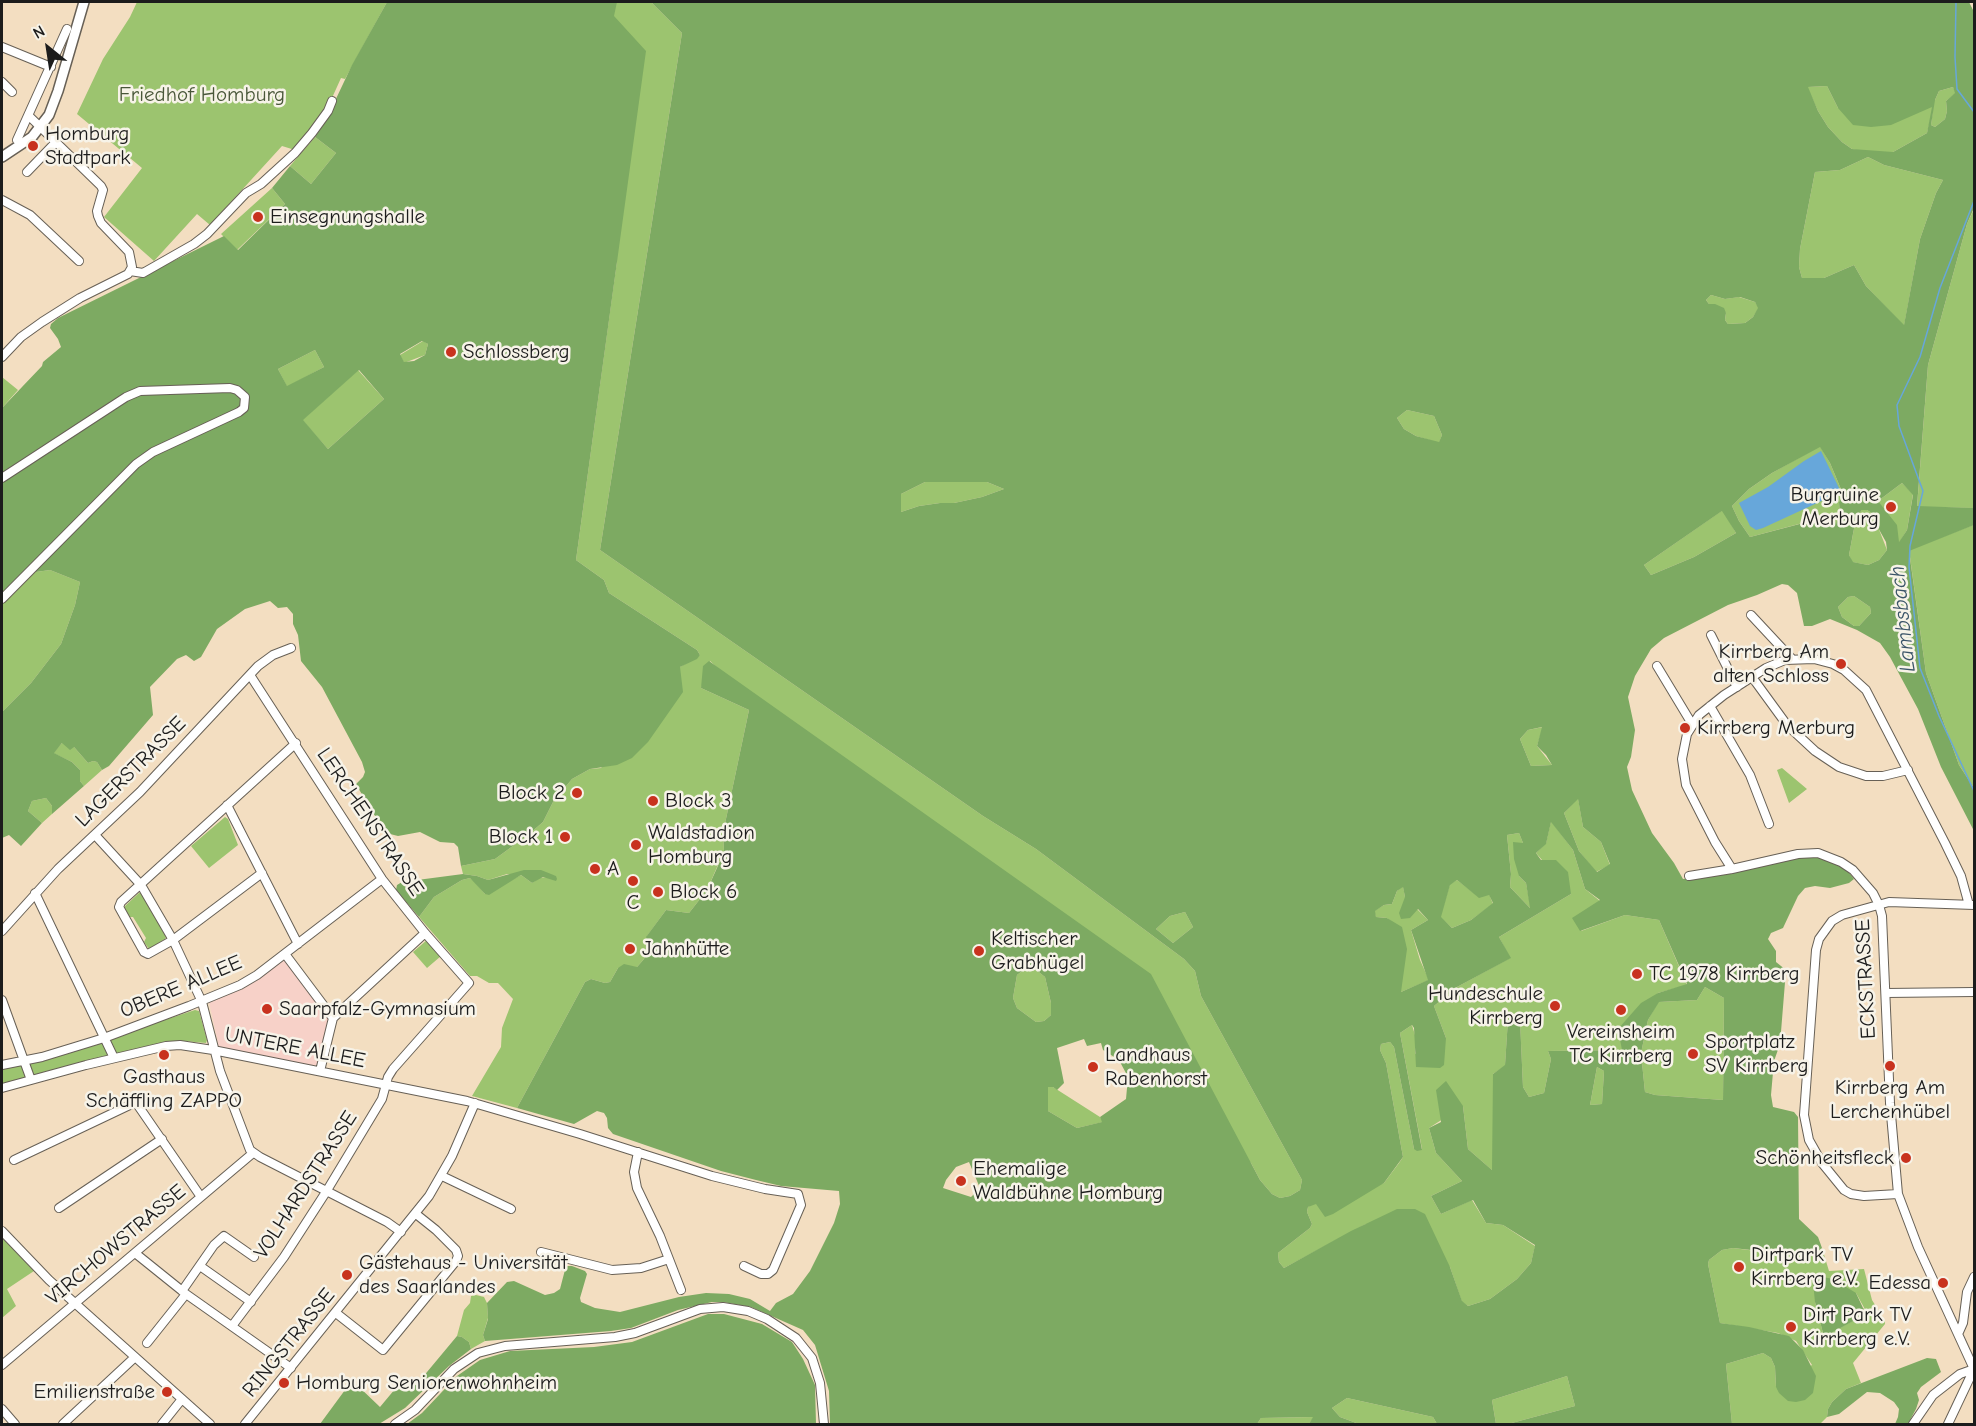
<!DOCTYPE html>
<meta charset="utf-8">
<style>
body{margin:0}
#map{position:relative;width:1976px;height:1426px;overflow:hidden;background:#f3dec1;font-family:"Comic Neue",sans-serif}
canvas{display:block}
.frame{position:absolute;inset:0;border:3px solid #1c1c1c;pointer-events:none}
.north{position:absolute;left:18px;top:18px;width:60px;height:60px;-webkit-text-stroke:4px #f7f3e8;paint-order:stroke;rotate:330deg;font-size:16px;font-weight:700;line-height:24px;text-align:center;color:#1c1c1c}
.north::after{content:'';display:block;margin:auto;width:21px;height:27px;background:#1c1c1c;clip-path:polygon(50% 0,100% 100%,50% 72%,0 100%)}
</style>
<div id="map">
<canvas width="1976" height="1426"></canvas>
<div class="frame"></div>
<div class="north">N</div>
</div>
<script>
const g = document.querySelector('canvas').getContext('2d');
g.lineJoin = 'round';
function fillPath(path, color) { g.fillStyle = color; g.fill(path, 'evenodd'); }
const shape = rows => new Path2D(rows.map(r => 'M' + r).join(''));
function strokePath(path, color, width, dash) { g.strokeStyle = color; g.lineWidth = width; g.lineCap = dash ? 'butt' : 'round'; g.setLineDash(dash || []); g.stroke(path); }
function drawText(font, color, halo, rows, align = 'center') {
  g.font = font + ' "Comic Neue",sans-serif'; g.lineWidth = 5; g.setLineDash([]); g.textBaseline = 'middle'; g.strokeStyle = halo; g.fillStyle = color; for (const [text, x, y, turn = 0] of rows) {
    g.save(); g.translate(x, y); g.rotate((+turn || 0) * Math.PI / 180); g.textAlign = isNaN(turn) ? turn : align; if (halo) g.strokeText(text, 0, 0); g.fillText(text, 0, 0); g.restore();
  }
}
fillPath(shape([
 [286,959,329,1016,317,1066,219,1048,209,1002,241,989]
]), '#f7d1c8');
fillPath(shape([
 [137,2,387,2,345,79,341,78,327,109,295,150,282,146,210,225,197,214,154,261,104,217,142,168,77,114,103,59,130,17],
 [596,2,651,2,682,33,600,550,983,816,1036,849,1184,959,1195,971,1201,996,1302,1180,1300,1190,1290,1196,1280,1198,1272,1194,1260,1180,1251,1163,710,661,701,688,749,710,723,833,724,851,707,890,689,913,666,910,647,936,649,943,644,959,637,967,618,968,610,982,605,983,591,979,585,982,517,1108,472,1096,501,1047,502,1028,513,999,498,983,489,983,477,976,470,976,419,917,434,897,462,880,470,878,474,881,485,894,521,875,532,883,539,878,556,876,507,874,488,880,477,876,463,874,461,866,495,859,528,835,543,822,553,802,572,779,590,769,601,768,680,667,700,655,697,650,609,593,604,580,576,560,617,261],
 [1827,86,1838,108,1935,100,1939,91,1953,87,1956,93,1946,101,1947,111,1945,119,1935,127,1931,125,1933,109,1927,133,1893,152,1865,152,1852,149,1842,142,1828,127,1818,111,1807,87],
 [315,137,336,153,311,184,290,166],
 [1868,157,1884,165,1943,180,1936,193,1920,239,1904,326,1866,286,1854,265,1824,278,1802,278,1799,267,1800,249,1815,172,1840,170],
 [272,188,285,204,237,250,221,234],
 [1974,209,1974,508,1917,507,1928,365,1967,224],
 [1711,295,1725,299,1739,297,1755,302,1759,308,1753,317,1745,323,1728,324,1725,320,1726,313,1709,304,1706,300],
 [423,341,428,344,425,355,404,363,400,355],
 [315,350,324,367,287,387,278,369],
 [358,370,384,399,328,449,302,420],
 [2,377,18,390,2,408],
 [1407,410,1434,416,1442,435,1439,443,1416,436,1404,429,1397,418],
 [1820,446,1830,463,1843,494,1839,502,1840,516,1836,525,1829,516,1750,537,1739,521,1732,506,1749,489,1772,473],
 [925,482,987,482,1004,489,982,497,954,503,940,503,919,506,901,512,901,494],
 [1902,483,1913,494,1907,530,1899,543,1878,501],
 [1723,510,1736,533,1694,557,1651,575,1644,565],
 [1862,510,1867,510,1873,514,1887,550,1879,560,1868,565,1852,562,1849,555,1856,518],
 [1974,520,1974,788,1959,765,1926,673,1909,550,1973,525],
 [50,570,80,582,75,605,61,644,31,683,2,712,2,599,29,573],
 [1854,596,1870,607,1871,613,1859,626,1854,626,1842,617,1838,607,1848,597],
 [1543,727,1537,746,1552,765,1531,766,1520,739,1528,730],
 [63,742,74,747,88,763,93,761,97,762,102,770,84,786,80,781,80,770,72,762,53,753],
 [1782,768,1807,789,1789,803,1777,770],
 [46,798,52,806,52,814,42,823,28,811,32,801],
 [1578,798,1583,827,1601,842,1610,865,1596,872,1579,851,1564,813],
 [225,817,228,819,238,845,209,868,191,846],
 [1551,821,1573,850,1585,889,1600,901,1581,931,1625,915,1659,920,1687,985,1658,993,1623,1050,1548,1051,1551,1059,1544,1093,1529,1097,1523,1087,1520,1021,1508,1019,1505,1066,1493,1074,1493,1171,1468,1149,1463,1106,1429,1128,1436,1153,1462,1181,1431,1196,1441,1214,1472,1200,1486,1223,1503,1225,1535,1246,1531,1263,1517,1279,1490,1299,1468,1306,1462,1302,1450,1267,1366,1224,1284,1268,1279,1262,1278,1253,1310,1228,1312,1224,1307,1212,1308,1207,1314,1203,1384,1183,1399,1163,1403,1157,1386,1063,1380,1050,1381,1044,1390,1042,1394,1047,1414,1149,1422,1149,1400,1033,1412,1025,1415,1035,1415,1054,1446,1038,1434,1006,1457,987,1510,958,1499,937,1571,894,1536,853,1546,843],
 [1519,833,1523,843,1519,876,1526,883,1531,909,1510,887,1511,874,1507,835],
 [1457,880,1479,897,1489,894,1493,904,1471,920,1452,928,1440,917,1450,884],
 [1403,886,1405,897,1428,920,1411,930,1420,960,1429,980,1401,992,1394,924,1387,918,1376,917,1374,911,1384,905,1392,904,1397,891],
 [139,893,141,893,147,902,166,937,165,939,149,949,144,942,146,938,133,917,130,917,124,907],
 [1185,912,1193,927,1173,943,1156,929,1170,916],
 [427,940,441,956,427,968,413,952],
 [1030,965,1045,977,1051,1003,1051,1015,1044,1021,1036,1022,1017,1008,1013,998,1017,975],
 [1705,987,1724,998,1723,1100,1655,1095,1645,1092,1641,1053,1648,1020,1658,1002,1697,1000],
 [195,1010,199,1011,207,1040,206,1043,184,1041,173,1042,77,1064,2,1084,2,1069,39,1061],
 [1597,1067,1604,1071,1602,1104,1590,1105],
 [1048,1087,1053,1087,1100,1117,1103,1122,1077,1128,1048,1111],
 [2,1236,34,1271,7,1289,16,1306,2,1318],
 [1733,1248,1787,1255,1814,1254,1822,1248,1829,1271,1864,1269,1872,1300,1885,1321,1885,1324,1853,1363,1861,1383,1846,1389,1832,1402,1828,1409,1827,1417,1820,1424,1732,1424,1726,1364,1763,1353,1771,1358,1775,1367,1776,1387,1812,1365,1796,1341,1778,1333,1720,1323,1708,1264,1709,1260,1722,1250],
 [1856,1293,1867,1313,1824,1337,1815,1302],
 [476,1295,484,1297,487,1303,488,1318,483,1335,485,1341,471,1349,469,1342,462,1337,457,1336,464,1310,470,1303,471,1296],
 [1567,1376,1575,1406,1508,1424,1496,1424,1492,1400],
 [1347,1398,1433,1417,1437,1424,1359,1424,1340,1417,1332,1408],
 [1314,1417,1309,1424,1257,1424,1261,1418]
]), '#9cc46f');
fillPath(shape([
 [387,2,617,2,614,16,646,51,576,560,604,580,609,593,697,650,700,655,697,659,680,667,683,692,648,742,632,758,617,765,590,769,572,779,553,802,543,822,528,835,495,859,461,866,458,847,454,843,440,842,420,832,398,836,390,834,372,812,356,784,363,777,365,772,362,762,322,687,301,661,298,635,293,624,293,614,287,607,278,608,270,601,245,609,217,629,201,657,194,661,186,655,177,659,150,687,153,715,109,766,102,770,97,762,93,761,88,763,74,747,70,750,62,743,54,753,72,762,80,770,80,781,84,786,52,814,52,806,46,798,32,801,28,811,42,823,21,846,9,835,2,838,2,712,31,683,61,644,75,605,80,582,50,570,29,573,2,599,2,408,42,366,43,362,61,347,58,339,50,328,51,324,58,318,224,236,238,250,285,204,272,188,290,166,311,184,336,153,315,137,325,122,352,65],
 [422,341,428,344,425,355,414,361,404,362,400,354],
 [315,350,324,367,287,386,278,369],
 [359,370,384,399,328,449,303,420],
 [651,2,1969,2,1974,12,1974,208,1967,224,1928,365,1917,506,1974,508,1974,525,1909,551,1926,673,1959,765,1974,788,1974,831,1941,767,1918,709,1890,657,1880,643,1857,630,1830,619,1812,626,1804,626,1797,593,1788,585,1782,584,1757,595,1728,605,1664,638,1651,649,1635,676,1628,697,1635,730,1631,757,1627,767,1632,790,1652,833,1674,863,1683,879,1731,873,1804,855,1818,856,1837,862,1847,870,1854,879,1849,883,1830,888,1815,886,1805,888,1798,896,1783,928,1771,933,1768,939,1776,951,1776,962,1786,970,1780,1044,1774,1061,1771,1095,1773,1107,1794,1112,1798,1117,1799,1219,1818,1237,1822,1248,1814,1254,1805,1256,1733,1248,1722,1250,1709,1260,1708,1264,1720,1323,1749,1327,1789,1336,1803,1350,1816,1376,1813,1393,1805,1400,1796,1402,1788,1401,1779,1393,1776,1387,1775,1367,1771,1358,1763,1353,1726,1364,1732,1424,1508,1424,1575,1406,1567,1376,1492,1400,1496,1424,1437,1424,1433,1417,1347,1398,1332,1408,1340,1417,1359,1424,1309,1424,1313,1417,1261,1418,1257,1424,830,1424,829,1391,815,1345,803,1330,751,1307,723,1302,712,1302,678,1310,631,1328,611,1331,485,1341,483,1335,488,1319,487,1303,507,1282,514,1281,545,1295,554,1293,560,1289,566,1266,572,1266,585,1271,587,1274,580,1298,581,1302,595,1308,620,1312,679,1297,706,1293,729,1294,750,1299,770,1311,776,1303,793,1294,810,1271,834,1223,840,1204,839,1191,781,1186,756,1180,721,1171,613,1134,608,1128,607,1118,604,1113,597,1111,574,1124,517,1108,585,982,591,979,605,983,610,982,618,968,624,964,637,967,644,959,649,943,646,937,666,910,689,913,707,890,721,859,724,851,723,833,749,710,701,688,703,666,709,661,1151,974,1260,1180,1272,1194,1280,1198,1290,1196,1300,1190,1302,1180,1201,996,1195,971,1184,959,1036,849,983,816,600,550,682,33],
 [1827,86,1838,108,1853,125,1871,127,1891,125,1932,107,1927,133,1893,152,1852,149,1842,142,1828,127,1818,111,1808,87],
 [1953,87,1955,93,1946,101,1947,111,1945,119,1935,127,1931,125,1935,100,1939,91],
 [1868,157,1884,165,1943,180,1936,193,1920,239,1904,325,1866,286,1854,265,1824,278,1802,278,1799,267,1800,249,1815,172,1840,170],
 [1711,295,1725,299,1740,297,1755,302,1758,308,1753,317,1745,323,1728,324,1725,320,1726,313,1724,308,1715,304,1709,304,1706,300],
 [1407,410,1434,416,1442,435,1439,442,1416,436,1404,429,1397,418],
 [1820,447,1830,463,1843,494,1839,502,1840,516,1836,524,1830,516,1750,537,1739,521,1732,506,1749,489,1772,473],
 [925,482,987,482,1004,489,982,497,954,503,940,503,919,506,901,512,901,494],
 [1902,483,1913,495,1907,530,1899,542,1897,525,1878,501],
 [1862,510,1867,510,1873,514,1876,524,1886,542,1887,550,1879,560,1868,565,1853,562,1849,555,1856,518],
 [1722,511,1736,533,1694,557,1651,575,1644,565],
 [1854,596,1870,607,1871,613,1859,626,1854,626,1842,617,1838,607,1848,597],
 [1542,727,1537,746,1546,755,1552,765,1531,766,1520,739,1528,730],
 [1578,799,1583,827,1601,842,1610,864,1597,872,1579,851,1564,813],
 [1551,822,1573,850,1585,889,1600,900,1572,918,1580,931,1625,915,1659,920,1687,984,1658,993,1641,1003,1618,1029,1622,1050,1548,1051,1551,1059,1544,1093,1529,1097,1523,1087,1520,1020,1508,1019,1505,1065,1493,1074,1492,1170,1468,1149,1463,1106,1446,1081,1436,1090,1441,1122,1429,1128,1436,1153,1462,1181,1431,1196,1441,1214,1473,1200,1486,1223,1503,1225,1535,1245,1531,1263,1517,1279,1490,1299,1468,1306,1462,1301,1450,1267,1425,1214,1415,1209,1397,1209,1351,1231,1284,1268,1279,1262,1278,1253,1310,1228,1312,1224,1307,1212,1308,1207,1316,1204,1325,1217,1333,1214,1384,1183,1403,1157,1386,1063,1380,1050,1381,1044,1390,1042,1394,1047,1414,1149,1417,1151,1422,1150,1400,1033,1412,1025,1414,1028,1416,1067,1440,1068,1444,1065,1446,1038,1434,1006,1457,987,1511,958,1499,937,1571,894,1568,872,1556,860,1541,860,1536,853,1546,844],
 [1519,833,1523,843,1513,842,1514,859,1519,876,1526,883,1530,908,1510,887,1511,874,1507,835],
 [1457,880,1479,898,1489,895,1493,903,1471,920,1452,928,1441,917,1450,885],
 [1403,887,1405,897,1399,913,1401,919,1410,918,1418,909,1428,920,1411,930,1428,980,1401,992,1407,949,1402,927,1387,918,1376,917,1375,911,1384,905,1392,904,1397,891],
 [1185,912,1193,927,1173,943,1156,929,1170,916],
 [1030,965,1045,977,1051,1003,1051,1015,1044,1021,1036,1022,1017,1008,1013,998,1017,975],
 [1705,987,1724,998,1723,1100,1655,1095,1645,1092,1641,1053,1648,1020,1659,1002,1697,1000],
 [1084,1039,1087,1046,1101,1043,1103,1050,1119,1060,1128,1077,1126,1099,1100,1117,1102,1122,1077,1128,1048,1111,1048,1087,1053,1087,1057,1090,1064,1083,1057,1048],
 [1597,1067,1604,1071,1602,1104,1590,1105],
 [969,1162,980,1188,971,1197,943,1188,946,1180,956,1167],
 [524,870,541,870,556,876,557,879,556,881,543,877,532,883,521,875,489,895,485,894,470,878,462,880,434,897,419,917,396,890,397,885,402,882,463,874,477,876,488,880],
 [1823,1277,1833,1279,1856,1293,1863,1308,1868,1313,1824,1337,1815,1302,1813,1282],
 [708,1314,724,1314,762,1324,792,1342,803,1359,815,1385,816,1424,407,1424,422,1413,457,1376,480,1360,510,1351,594,1347,632,1342],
 [457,1336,462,1337,469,1342,471,1349,449,1366,405,1408,379,1424,320,1424,345,1390,352,1384,357,1385,380,1407,400,1383,406,1383,411,1387,417,1384],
 [1927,1358,1936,1359,1941,1372,1921,1387,1917,1393,1919,1400,1916,1409,1908,1424,1895,1424,1898,1417,1899,1409,1894,1402,1880,1393,1867,1392,1839,1414,1827,1417,1828,1409,1832,1402,1846,1389]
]), '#7daa62');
fillPath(shape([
 [1821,451,1841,492,1763,528,1756,530,1750,526,1739,503,1768,487,1804,461]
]), '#67a7da');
strokePath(shape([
 [1956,2,1955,57,1957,89,1974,112],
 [1974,201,1940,288,1920,357,1897,405,1899,426,1923,491,1910,546,1909,567,1920,668,1939,716,1974,791]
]), '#67a7da', 1.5);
const minor = shape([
 [2,47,51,67],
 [2,82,12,92],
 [17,140,67,29],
 [27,172,56,142],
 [2,200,30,215,79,261],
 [130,271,143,273,194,244,207,234,246,193,261,184,295,153,312,133,328,111,332,101],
 [2,357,21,337,42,322,80,298,128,274,132,267,129,252,101,223,98,216,97,211,103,190,101,186,29,116],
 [2,478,126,397,140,391,230,388,237,390,245,397,244,408,239,412,153,452,136,464,2,599],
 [1751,615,1792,659],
 [1711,635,1737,687],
 [1657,666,1692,724],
 [1752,677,1787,725,1815,751,1839,767,1866,776,1883,776,1908,770],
 [1710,706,1750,775,1769,824],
 [227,805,298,944],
 [95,835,141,885,173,940,202,1002,220,1071,250,1150,260,1157,387,1222,401,1232],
 [1732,869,1715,842,1686,785,1682,759,1687,734,1699,715,1724,695,1766,668,1785,660,1814,659,1833,664,1844,670,1866,690,1945,843,1961,876,1969,905],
 [262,873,173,940,148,954,144,952,119,907,121,902,296,743],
 [1689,876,1732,869,1798,854,1818,853,1841,862,1853,870,1873,893,1879,905,1882,916,1890,1103,1898,1194,1918,1247,1974,1369],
 [35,893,114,1058],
 [2,931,58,869,140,792,258,666,273,655,291,648],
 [285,954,333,1018],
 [1886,993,1974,992],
 [2,1000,31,1080],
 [2,1065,42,1057,104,1038,189,1006,240,985,257,975,382,879],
 [320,1071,333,1018,425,933],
 [2,1088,86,1065,166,1046,180,1045,213,1050,467,1101,580,1134,712,1176,765,1189,798,1194,801,1205,773,1270,768,1274,761,1274,744,1266],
 [638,1152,634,1172,637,1188,660,1236,681,1290],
 [14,1160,132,1104,137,1104,201,1197],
 [442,1176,511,1209],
 [1898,1194,1864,1196,1851,1194,1844,1190,1822,1163,1809,1140,1804,1115,1816,950,1819,939,1832,921,1842,915,1889,902,1974,905],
 [59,1208,162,1139],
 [2,1231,49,1280,210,1424],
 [541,1252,612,1270,641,1268,669,1259],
 [135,1253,186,1294,291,1368],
 [200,1266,251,1302],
 [182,1291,214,1245,224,1236,254,1257],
 [336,1313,383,1350,456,1261,458,1256,456,1250,436,1230,416,1214],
 [232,1326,284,1257,326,1192,382,1099,388,1077,393,1069,469,983,425,933,382,879,250,675],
 [1959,1332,1963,1323,1967,1292,1974,1277],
 [147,1343,186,1294],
 [2,1365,253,1153],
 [2,1409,15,1424],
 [63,1424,134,1358],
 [162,1424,182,1399],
 [245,1424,429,1196,452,1156,475,1103],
 [395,1424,415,1410,454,1369,478,1353,505,1346,615,1337,635,1333,700,1309,723,1307,748,1311,767,1319,796,1338,812,1358,820,1383,824,1424],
 [1913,1424,1933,1395,1960,1374,1974,1369],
 [1948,1424,1974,1369]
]);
const major = shape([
 [2,157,32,137,49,115,58,91,84,2]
]);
strokePath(minor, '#676056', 10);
strokePath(major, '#676056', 12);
strokePath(minor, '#fff', 8);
strokePath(major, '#fff', 9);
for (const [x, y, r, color] of [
 [33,146,6,"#c8321e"],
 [258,217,6,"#c8321e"],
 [451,352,6,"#c8321e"],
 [1891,507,6,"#c8321e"],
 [1841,664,6,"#c8321e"],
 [1685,728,6,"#c8321e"],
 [577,793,6,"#c8321e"],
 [653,801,6,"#c8321e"],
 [565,837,6,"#c8321e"],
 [636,845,6,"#c8321e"],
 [595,869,6,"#c8321e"],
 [633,881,6,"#c8321e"],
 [658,892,6,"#c8321e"],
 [630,949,6,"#c8321e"],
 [979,951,6,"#c8321e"],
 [1637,974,6,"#c8321e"],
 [1555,1006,6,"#c8321e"],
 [267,1009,6,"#c8321e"],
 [1621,1010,6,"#c8321e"],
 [1693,1054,6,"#c8321e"],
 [164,1055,6,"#c8321e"],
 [1890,1066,6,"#c8321e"],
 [1093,1067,6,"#c8321e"],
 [1906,1158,6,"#c8321e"],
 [961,1181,6,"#c8321e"],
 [1739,1267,6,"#c8321e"],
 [347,1275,6,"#c8321e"],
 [1943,1283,6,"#c8321e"],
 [1791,1327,6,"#c8321e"],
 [284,1383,6,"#c8321e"],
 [167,1392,6,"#c8321e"]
]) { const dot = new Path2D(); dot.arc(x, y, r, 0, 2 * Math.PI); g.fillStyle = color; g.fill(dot); strokePath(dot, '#f7f3e8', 2); }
drawText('21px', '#495739', '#f7f3e8', [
 ["Friedhof Homburg",202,95]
]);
drawText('21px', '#1c1c1c', '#f7f3e8', [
 ["Homburg",45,134],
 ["Stadtpark",45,158],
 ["Einsegnungshalle",270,217],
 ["Schlossberg",463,352],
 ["Burgruine",1879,495,"right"],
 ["Merburg",1879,519,"right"],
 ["Kirrberg Am",1829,652,"right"],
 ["alten Schloss",1829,676,"right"],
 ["Kirrberg Merburg",1697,728],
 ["Block 2",565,793,"right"],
 ["Block 3",665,801],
 ["Waldstadion",648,833],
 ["Homburg",648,857],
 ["Block 1",553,837,"right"],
 ["A",607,869],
 ["Block 6",670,892],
 ["C",633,903,"center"],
 ["Keltischer",991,939],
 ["Grabhügel",991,963],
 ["Jahnhütte",642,949],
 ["TC 1978 Kirrberg",1649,974],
 ["Hundeschule",1543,994,"right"],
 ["Kirrberg",1543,1018,"right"],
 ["Saarpfalz-Gymnasium",279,1009],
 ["Vereinsheim",1621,1032,"center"],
 ["TC Kirrberg",1621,1056,"center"],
 ["Sportplatz",1705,1042],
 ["SV Kirrberg",1705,1066],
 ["Landhaus",1105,1055],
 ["Rabenhorst",1105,1079],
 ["Gasthaus",164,1077,"center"],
 ["Schäffling ZAPPO",164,1101,"center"],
 ["Kirrberg Am",1890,1088,"center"],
 ["Lerchenhübel",1890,1112,"center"],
 ["Schönheitsfleck",1894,1158,"right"],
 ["Ehemalige",973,1169],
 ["Waldbühne Homburg",973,1193],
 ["Dirtpark TV",1751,1255],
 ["Kirrberg e.V.",1751,1279],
 ["Gästehaus - Universität",359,1263],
 ["des Saarlandes",359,1287],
 ["Edessa",1931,1283,"right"],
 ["Dirt Park TV",1803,1315],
 ["Kirrberg e.V.",1803,1339],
 ["Homburg Seniorenwohnheim",296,1383],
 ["Emilienstraße",155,1392,"right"]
], 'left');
drawText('21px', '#1c1c1c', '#f7f3e8', [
 ["LAGERSTRASSE",131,772,-45],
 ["LERCHENSTRASSE",370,822,56],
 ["ECKSTRASSE",1866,979,-93],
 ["OBERE ALLEE",181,987,-23],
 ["UNTERE ALLEE",295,1048,11],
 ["VOLHARDSTRASSE",306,1185,-57],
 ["VIRCHOWSTRASSE",116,1245,-40],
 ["RINGSTRASSE",289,1343,-51]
]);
drawText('italic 22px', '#3a5468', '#f7f3e8', [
 ["Lambsbach",1903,619,-96]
]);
</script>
